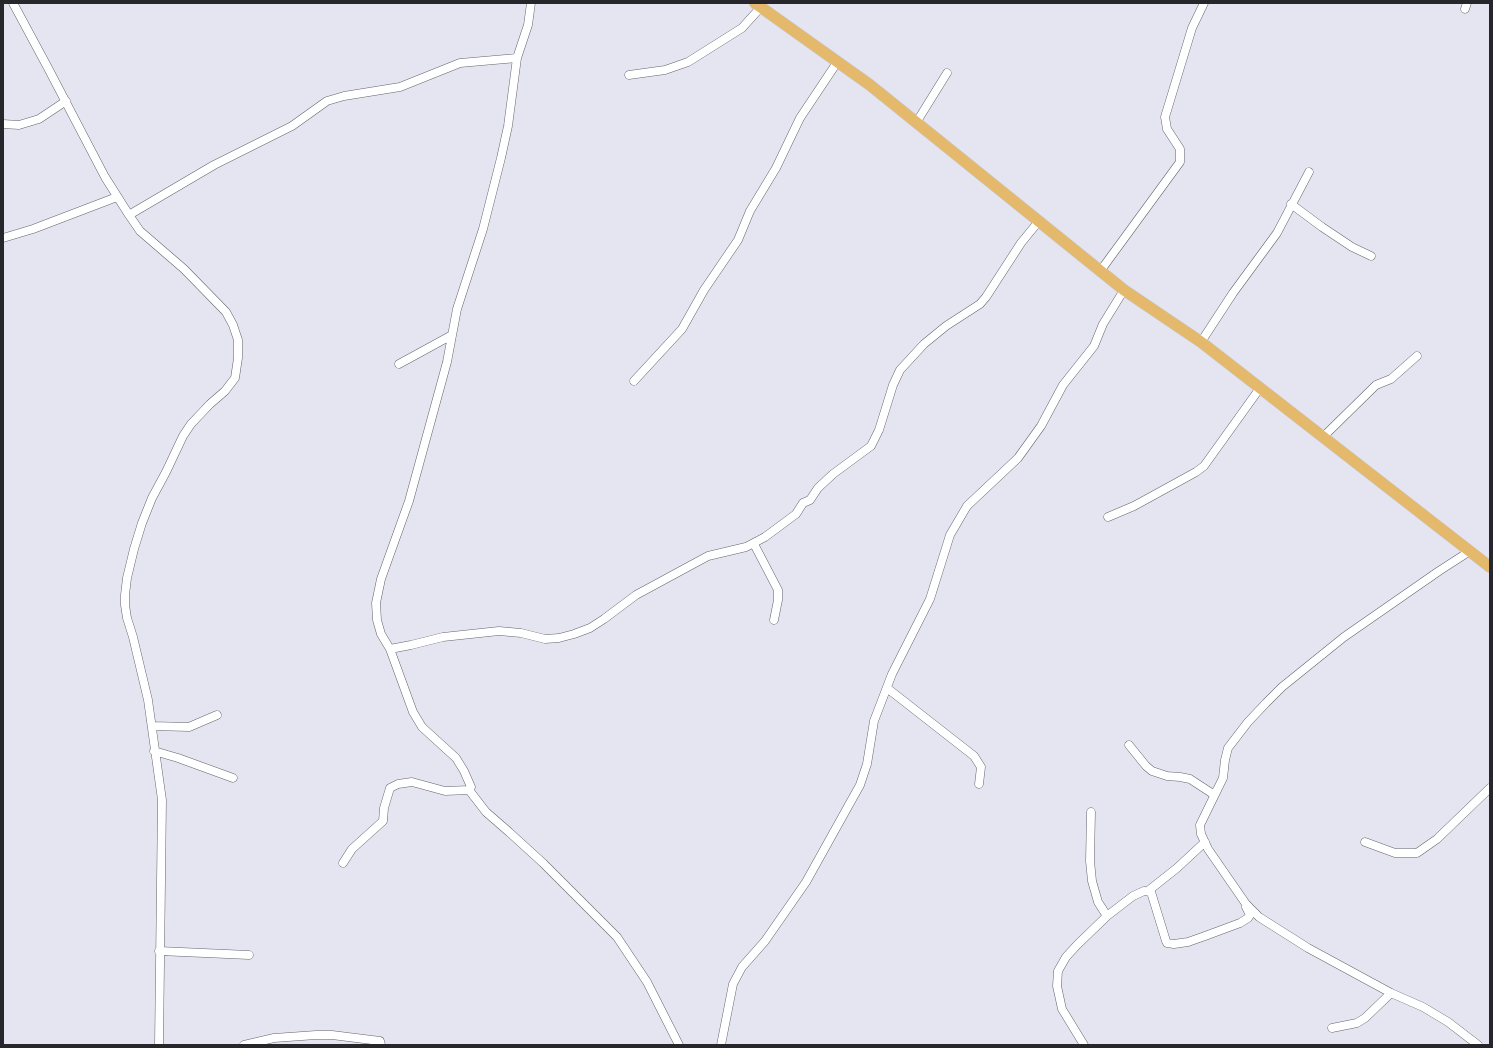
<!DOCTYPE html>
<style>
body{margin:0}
#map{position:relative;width:1493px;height:1048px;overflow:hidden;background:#e4e5f0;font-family:Rubik,sans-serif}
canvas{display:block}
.frame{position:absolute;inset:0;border:4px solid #27272b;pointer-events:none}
</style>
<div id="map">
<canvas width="1493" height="1048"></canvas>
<div class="frame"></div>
</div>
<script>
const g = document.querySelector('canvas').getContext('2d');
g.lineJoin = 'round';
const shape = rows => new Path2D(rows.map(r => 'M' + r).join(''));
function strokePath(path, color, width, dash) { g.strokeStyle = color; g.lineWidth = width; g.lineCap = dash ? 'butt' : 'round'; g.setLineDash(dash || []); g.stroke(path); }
const minor = shape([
 [13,3,48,68,105,177,129,215,140,231,184,269,226,312,233,325,238,340,238,358,235,378,225,391,210,404,191,424,183,436,166,472,152,498,142,523,134,549,127,578,125,595,125,605,127,618,133,637,148,700,162,800,159,1045],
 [531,3,528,25,517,58,508,126,501,158,483,229,457,309,447,362,409,501,381,579,376,603,377,620,381,634,390,649,413,712,422,727,456,758,464,771,471,787,469,790,486,812,509,832,543,863,617,937,647,982,679,1045],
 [1465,9,1467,3],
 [629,75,665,70,688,62,742,28,761,7],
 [916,123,947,73],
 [3,124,19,125,39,119,66,101],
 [1291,204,1322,227,1352,247,1371,256],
 [129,215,214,165,292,126,327,101,344,96,400,87,460,63,517,58],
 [3,238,33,229,117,197],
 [1101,270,1180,162,1180,149,1167,129,1165,117,1192,28,1204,3],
 [1201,342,1233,293,1277,233,1309,172],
 [399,364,452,335],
 [634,381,682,329,704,290,738,240,750,211,776,168,800,118,838,61],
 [1323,437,1376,385,1391,379,1417,356],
 [1108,517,1134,506,1196,472,1204,466,1260,388],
 [754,544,778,590,778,600,774,620],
 [1470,551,1439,571,1344,637,1282,687,1266,703,1248,722,1228,748,1225,760,1223,778,1200,825,1201,834,1208,849,1246,904,1259,917,1308,948,1391,993,1423,1007,1448,1022,1478,1045],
 [390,649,411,645,443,637,499,631,521,633,545,639,559,638,574,634,590,628,604,619,636,595,708,556,746,547,765,537,796,514,803,503,810,500,818,488,833,474,871,446,879,430,893,385,900,370,924,344,946,326,980,304,986,297,1021,243,1039,221],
 [887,688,974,756,981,767,979,784],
 [152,726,189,727,217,715],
 [1129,745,1146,766,1152,771,1167,776,1180,777,1190,779,1213,794,1215,792],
 [154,751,178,758,233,778],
 [1091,812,1090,861,1092,881,1098,902,1107,916],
 [1365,842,1395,853,1417,853,1437,839,1490,788],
 [343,863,352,849,383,821,384,808,390,788,398,784,412,782,445,791,469,790],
 [1148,891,1177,868,1205,842],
 [159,951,249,955],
 [1332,1028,1357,1023,1365,1018,1391,993],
 [244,1045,274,1038,316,1035,332,1035,380,1041,381,1045],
 [721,1045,733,984,742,967,765,941,806,882,860,785,867,764,874,721,892,674,930,599,950,535,967,506,1018,458,1041,426,1063,385,1094,346,1103,324,1124,290],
 [1084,1045,1062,1009,1057,986,1058,971,1066,957,1077,945,1107,916,1133,896,1144,891,1151,892,1166,941,1167,943,1174,944,1188,942,1205,936,1240,923,1248,918,1250,915,1246,907]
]);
const major = shape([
 [755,3,870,85,1124,290,1201,342,1490,567]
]);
strokePath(minor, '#63646d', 9);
strokePath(major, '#c7c7c8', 12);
strokePath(minor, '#fff', 8);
strokePath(major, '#e5b96b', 11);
</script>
